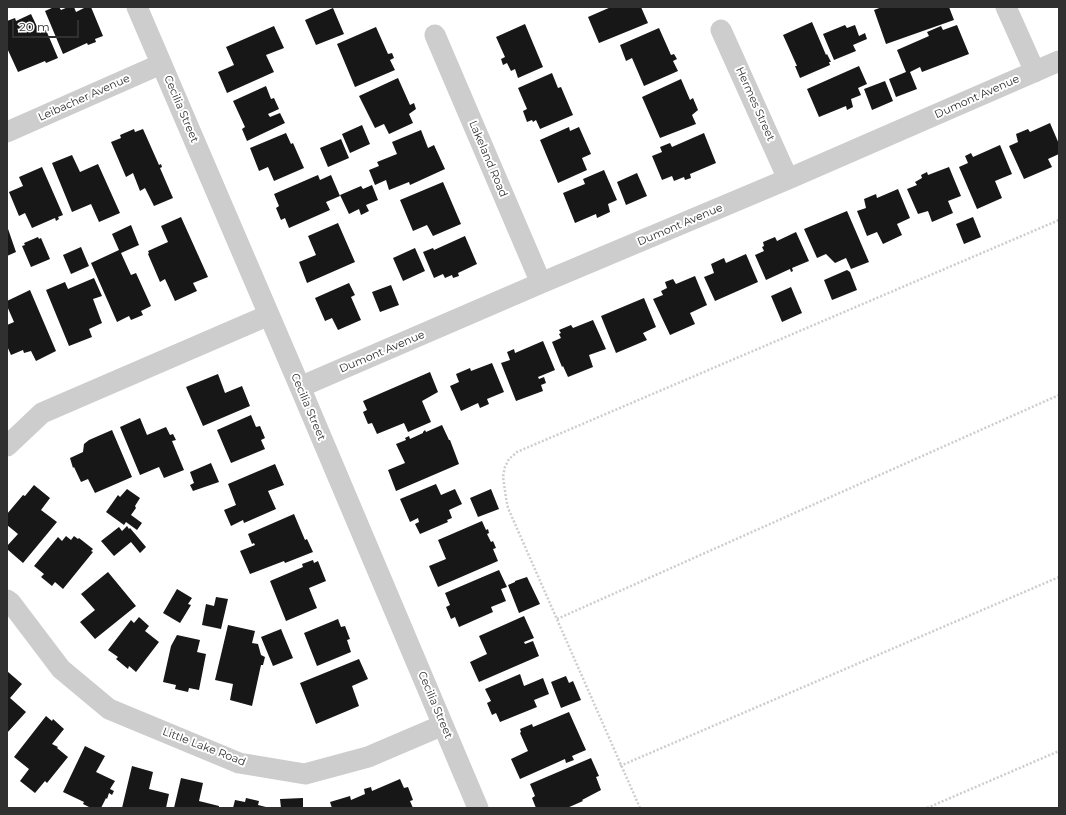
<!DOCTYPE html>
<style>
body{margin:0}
#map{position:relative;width:1066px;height:815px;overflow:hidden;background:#fff;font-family:Montserrat,sans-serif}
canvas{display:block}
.frame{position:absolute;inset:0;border:8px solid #303030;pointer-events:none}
.scale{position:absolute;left:12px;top:20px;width:67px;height:18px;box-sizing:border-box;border:2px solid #303030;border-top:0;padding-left:5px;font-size:12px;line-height:14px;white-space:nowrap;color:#303030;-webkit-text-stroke:3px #fff;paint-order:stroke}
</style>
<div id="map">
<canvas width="1066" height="815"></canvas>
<div class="frame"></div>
<div class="scale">20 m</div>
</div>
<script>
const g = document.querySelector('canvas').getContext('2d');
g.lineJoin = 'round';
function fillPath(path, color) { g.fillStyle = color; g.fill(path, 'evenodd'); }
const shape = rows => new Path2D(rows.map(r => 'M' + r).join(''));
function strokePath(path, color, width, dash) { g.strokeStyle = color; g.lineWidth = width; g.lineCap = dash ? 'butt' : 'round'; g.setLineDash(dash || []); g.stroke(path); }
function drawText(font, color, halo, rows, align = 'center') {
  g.font = font + ' Montserrat,sans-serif'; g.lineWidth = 4; g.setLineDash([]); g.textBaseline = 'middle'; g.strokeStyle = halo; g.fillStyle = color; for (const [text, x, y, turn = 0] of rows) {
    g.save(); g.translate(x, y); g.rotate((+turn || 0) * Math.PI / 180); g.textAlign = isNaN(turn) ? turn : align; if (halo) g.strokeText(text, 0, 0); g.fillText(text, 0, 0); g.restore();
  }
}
fillPath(shape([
 [54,7,59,7,61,10,68,7,74,7,76,12,86,7,91,7,103,36,95,39,96,42,88,45,87,43,63,54,45,11],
 [611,7,624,7,624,8,628,7,641,7,648,23,599,43,588,17],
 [882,7,949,7,954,20,886,44,874,10],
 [333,8,344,34,316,45,305,20],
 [31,14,40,33,46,30,58,58,46,63,45,61,18,72,7,48,7,21,15,18,16,21],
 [812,22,826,55,827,54,831,62,829,62,830,65,800,78,795,66,797,66,783,35],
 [525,24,543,67,518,78,515,69,511,71,507,63,503,65,501,59,505,57,496,37],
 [845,25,847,28,855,25,859,36,865,33,867,39,853,45,856,51,834,60,823,34],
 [957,25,969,54,922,72,920,67,910,72,917,89,896,97,889,79,906,72,897,50,929,36,927,32,941,26,943,30],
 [274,26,284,48,266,55,274,72,227,93,218,72,234,65,226,47],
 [376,27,388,54,392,53,394,58,390,60,395,70,355,87,337,44],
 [659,28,671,55,674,54,677,59,673,61,678,71,644,86,632,58,626,61,620,45],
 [859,66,867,84,858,88,861,95,851,99,853,107,847,110,846,106,819,117,807,89],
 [552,73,558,88,561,87,573,115,540,129,536,120,533,122,532,120,527,122,523,111,527,109,518,88],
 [398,78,410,105,414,103,416,109,409,114,413,123,389,134,384,124,375,128,359,96],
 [681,79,690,100,693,98,698,110,692,115,696,124,660,138,642,97],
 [885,81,893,101,872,110,864,89],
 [266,86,271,99,274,98,279,109,268,114,270,117,280,113,285,123,247,141,242,129,245,127,233,101],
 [1050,123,1059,144,1059,154,1048,159,1052,167,1024,179,1009,146,1018,142,1016,134,1028,129,1030,132],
 [362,125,370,144,350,153,342,134],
 [569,127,570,131,579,127,591,154,582,158,587,170,558,183,540,140],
 [134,129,135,132,143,129,159,165,161,164,162,167,160,168,173,198,154,206,145,188,140,191,133,173,126,177,111,142,121,138,120,135],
 [421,130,428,148,434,145,445,169,410,185,409,182,389,190,386,180,375,185,369,170,379,166,377,162,397,154,392,142],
 [286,133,291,144,293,143,304,168,274,181,268,167,259,171,250,148],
 [704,133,716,163,690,174,691,178,685,180,684,177,674,181,672,176,662,180,652,156,662,152,660,147,670,143,672,147],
 [341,139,349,158,328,167,320,148],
 [1000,145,1012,174,995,181,1002,198,977,209,959,167,968,163,965,156,971,153,973,157],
 [72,155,80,172,98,164,120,213,99,222,91,204,72,212,52,163],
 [42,167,63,215,58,217,59,219,56,221,55,218,32,228,25,213,19,216,9,192,23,186,19,177],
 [949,167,961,196,948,201,953,213,932,222,928,211,918,214,907,189,917,185,915,182,922,178,921,175,927,172,928,175],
 [604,170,617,200,608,204,610,212,597,218,596,214,575,223,563,193,585,184,583,179],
 [637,173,647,196,626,205,617,182],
 [318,175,320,180,331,175,340,196,326,202,330,210,289,228,285,218,281,220,276,208,279,206,274,194],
 [443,182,461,224,433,236,427,225,413,231,400,200],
 [372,185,378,200,366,205,369,211,361,215,359,209,349,214,340,195,361,186,363,189],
 [898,189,910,218,897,224,902,235,883,244,877,232,867,236,857,211,866,208,864,199,876,194,877,198],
 [847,211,869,262,851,269,846,258,835,263,826,254,817,258,804,229],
 [181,217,208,277,193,283,197,291,175,301,165,279,160,282,148,254,149,253,148,251,168,242,161,226],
 [973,217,981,237,964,244,956,224],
 [338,223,355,262,307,283,299,262,316,255,308,236],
 [131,225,139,245,121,253,131,275,136,273,151,306,141,311,143,315,131,320,129,316,117,322,91,263,119,250,112,234],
 [7,226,16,252,7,256],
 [796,232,809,261,792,268,793,271,791,272,790,269,766,280,755,255,764,251,762,247,764,246,763,242,775,237,777,241],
 [465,236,477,264,458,273,459,276,453,278,452,275,445,278,443,274,434,278,423,252,433,248,434,250],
 [38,237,39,239,41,238,50,259,31,267,22,246,25,245,24,243],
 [81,247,89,266,71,274,63,255],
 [415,248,425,271,403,281,393,258],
 [746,254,758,282,715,301,704,277,714,273,711,264,724,258,726,263],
 [847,270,850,272,857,290,832,300,824,280],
 [695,276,707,305,690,313,695,324,670,335,653,299,663,295,661,291,667,288,665,282,673,279,676,284],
 [94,278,102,296,93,299,102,323,89,329,92,337,69,346,46,290,65,282,68,289],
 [349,283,355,295,351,297,361,320,338,330,332,318,325,321,315,298],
 [391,285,399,305,380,312,372,292],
 [791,287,802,313,782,322,771,296],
 [30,290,56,351,36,361,31,351,24,353,23,350,11,355,7,346,7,325,14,322,7,306,7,301],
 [644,298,656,327,643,333,647,340,616,353,601,316],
 [593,320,606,349,589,355,593,367,568,377,563,366,562,367,552,342,561,338,559,334,561,333,559,330,571,325,573,328],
 [543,341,555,370,538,377,539,379,544,377,546,383,541,385,543,391,516,401,501,363,510,360,507,352,514,349,515,353],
 [492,363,504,392,487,399,489,404,480,408,478,403,461,411,450,386,459,382,456,374,470,368,471,371],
 [430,372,438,392,422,401,431,422,408,432,404,423,377,434,372,423,368,424,363,412,367,410,363,401],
 [218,374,225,393,242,386,250,406,203,426,186,387],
 [251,415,256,427,260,426,265,438,261,440,265,449,231,463,217,430],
 [140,418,147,435,166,427,170,435,173,434,176,440,172,441,184,470,164,478,159,467,140,475,120,427],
 [442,425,449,440,450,440,459,464,396,491,388,470,405,463,396,444,406,440,405,438,409,436,410,439,423,433,423,432,425,430,426,432],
 [112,430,132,477,95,493,88,479,81,482,74,467,73,468,70,458,83,452,84,444,89,440],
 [211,463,219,482,193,491,190,485,194,483,190,472],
 [275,464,284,485,268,491,276,509,244,523,243,520,231,526,224,510,236,505,228,484],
 [436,484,441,495,455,489,462,504,449,510,452,518,447,520,448,522,420,534,415,524,419,522,418,518,410,522,400,499],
 [34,485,50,498,41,510,57,522,23,563,7,549,7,546,18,534,7,525,7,514,23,495,25,496],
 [127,489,140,498,135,506,136,508,131,515,142,523,137,530,126,522,124,525,106,512,118,495,120,497],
 [491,489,499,509,478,517,470,498],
 [294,514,305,540,307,539,313,552,285,563,284,561,250,574,240,551,255,545,254,543,252,544,248,534],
 [482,521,486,530,488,529,489,533,487,534,491,542,493,541,496,548,493,549,498,561,438,587,429,566,446,559,438,540],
 [127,526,129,529,130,528,146,547,140,553,131,542,114,556,101,541,119,527,122,531],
 [66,536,71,540,74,536,78,539,79,538,93,549,91,551,93,552,63,589,55,582,52,586,41,577,44,574,34,566,58,537,62,541],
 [313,560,314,563,318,561,326,581,309,588,317,608,286,621,270,581,303,567,302,564],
 [499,570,507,587,501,589,506,601,491,607,493,612,459,627,455,617,451,619,446,607,450,605,445,593],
 [108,572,136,606,95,639,80,622,95,610,81,594],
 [527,577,540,604,519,613,508,585,515,582,515,581],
 [177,589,192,598,188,604,191,605,180,623,163,613],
 [216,597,228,599,221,629,202,625,206,604,214,606],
 [524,616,534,638,524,642,525,644,533,641,539,656,479,682,470,662,487,654,479,636],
 [139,617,149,626,145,631,159,642,136,672,129,666,128,669,116,659,118,657,108,650,131,620,134,623],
 [338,619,341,627,345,626,350,639,347,640,351,652,317,666,304,633],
 [228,625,255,631,252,643,258,644,261,655,265,657,263,665,261,665,252,706,230,700,233,684,215,680],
 [281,629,293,658,273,666,261,637],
 [177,635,200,640,197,652,206,654,199,690,189,688,188,692,175,689,176,685,163,682,171,646],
 [359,659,368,679,352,686,359,706,316,724,300,683],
 [7,671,22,684,10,698,26,712,7,733],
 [520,674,524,686,543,678,549,694,534,700,537,707,500,722,496,713,492,715,487,703,491,701,485,689],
 [566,676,569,683,573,681,581,700,561,708,551,682],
 [569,712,586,750,572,756,574,760,566,763,565,759,520,779,511,759,528,751,520,733,521,732,520,729,532,724,533,727],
 [46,716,52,721,53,719,64,729,52,744,58,747,57,748,68,757,47,783,45,781,35,793,20,781,29,769,14,757],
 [85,746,105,756,96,772,115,781,110,789,114,791,112,795,109,793,107,799,106,798,101,808,91,808,83,804,84,802,63,792],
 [591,758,599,776,596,777,601,790,582,800,583,801,567,808,536,808,532,798,535,796,530,784],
 [132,766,153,772,149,789,169,794,166,808,122,808],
 [181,778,203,783,199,801,219,806,219,808,174,808],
 [400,779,404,788,408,787,413,800,410,801,413,808,332,808,330,802,350,796,351,800,365,794,364,789,371,787,372,791],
 [246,798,259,801,258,805,270,808,233,808,235,800,245,802],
 [303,798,303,808,281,808,280,799]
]), '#171717');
strokePath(shape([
 [557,619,1059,395],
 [620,766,1059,577],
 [640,808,508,508,506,498,503,477,505,467,509,459,517,452,1059,220],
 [927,808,1059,751]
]), '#cdcdcd', 2.5, [2, 2]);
strokePath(shape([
 [137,7,300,387,478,808],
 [1006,7,1035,72],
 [721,30,788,179],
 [435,35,541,283],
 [7,132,161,64],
 [300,387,541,283,788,179,1059,61],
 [7,446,42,413,269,315],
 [7,600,11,603,61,669,109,709,239,763,305,774,368,757,443,725]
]), '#cdcdcd', 21);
drawText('11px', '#303030', '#fff', [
 ["Dumont Avenue",977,97,-24],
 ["Leibacher Avenue",84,98,-24],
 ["Hermes Street",755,104,66],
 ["Cecilia Street",181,109,67],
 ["Lakeland Road",488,159,67],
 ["Dumont Avenue",680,225,-23],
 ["Dumont Avenue",382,352,-23],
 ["Cecilia Street",308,407,67],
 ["Cecilia Street",435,705,67],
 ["Little Lake Road",204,747,21]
]);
</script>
